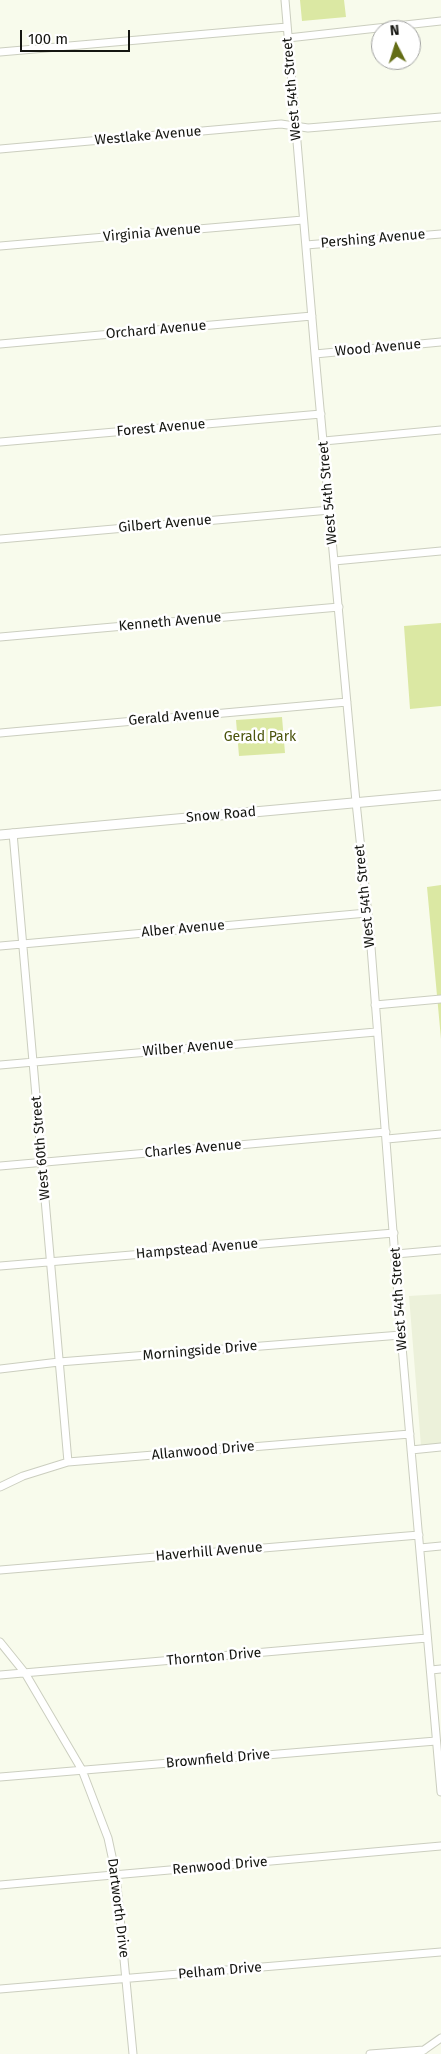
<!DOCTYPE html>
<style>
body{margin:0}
#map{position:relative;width:441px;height:2054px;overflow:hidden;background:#f8fbec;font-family:"Fira Sans",sans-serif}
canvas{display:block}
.north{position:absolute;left:371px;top:20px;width:50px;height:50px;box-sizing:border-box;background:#fff;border:1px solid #a1a2a0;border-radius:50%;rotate:355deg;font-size:14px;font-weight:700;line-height:20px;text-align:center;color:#151611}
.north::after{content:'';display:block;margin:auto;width:18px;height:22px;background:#636d15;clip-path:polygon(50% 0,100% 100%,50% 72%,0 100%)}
.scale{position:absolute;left:20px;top:30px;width:110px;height:22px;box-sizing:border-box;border:2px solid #151611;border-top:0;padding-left:6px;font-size:15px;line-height:18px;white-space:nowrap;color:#151611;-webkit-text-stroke:4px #fff;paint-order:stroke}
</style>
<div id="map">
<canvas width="441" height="2054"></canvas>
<div class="north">N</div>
<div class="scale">100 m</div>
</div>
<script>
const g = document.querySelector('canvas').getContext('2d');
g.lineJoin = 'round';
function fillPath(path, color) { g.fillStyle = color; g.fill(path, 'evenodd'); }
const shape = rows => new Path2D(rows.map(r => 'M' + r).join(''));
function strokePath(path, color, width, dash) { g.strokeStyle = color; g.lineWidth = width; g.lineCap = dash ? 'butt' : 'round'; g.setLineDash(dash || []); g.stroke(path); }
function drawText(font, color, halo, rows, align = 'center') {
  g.font = font + ' "Fira Sans",sans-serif'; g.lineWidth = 5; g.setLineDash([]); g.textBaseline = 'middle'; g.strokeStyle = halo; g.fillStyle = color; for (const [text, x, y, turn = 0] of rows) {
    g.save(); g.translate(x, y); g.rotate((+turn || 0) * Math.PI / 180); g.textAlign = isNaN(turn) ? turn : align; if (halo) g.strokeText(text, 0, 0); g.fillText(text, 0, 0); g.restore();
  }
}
fillPath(shape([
 [441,1294,441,1444,421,1446,409,1296]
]), '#ecf1da');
fillPath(shape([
 [300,0,344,0,346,17,302,21],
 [441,623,441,706,410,709,404,626],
 [282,717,285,753,239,756,236,720],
 [441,885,441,1039,427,887]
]), '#dbe8a3');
const minor = shape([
 [285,0,315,354,356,802,370,934,401,1335,441,1792],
 [288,38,441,21],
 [0,52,287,27],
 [0,149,281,124,308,128,441,117],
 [306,245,441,234],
 [0,246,303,220],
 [0,344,312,316],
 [315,354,441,342],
 [324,441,441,430],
 [0,442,321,414],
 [0,539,330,510],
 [334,561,441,551],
 [0,637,339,607],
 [0,733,347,702],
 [13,833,68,1462],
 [0,946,367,913],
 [375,1005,441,999],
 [0,1065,376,1032],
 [387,1139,441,1134],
 [0,1166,386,1132],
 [396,1254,441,1250],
 [0,1266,394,1233],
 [0,1369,59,1362,401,1335],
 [411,1450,441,1447],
 [0,1487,23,1476,68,1462,410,1434],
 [420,1548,441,1546],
 [0,1570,419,1535],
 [0,1642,25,1673,82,1770,108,1838,116,1875,133,2054],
 [431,1670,441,1669],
 [0,1675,427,1638],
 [0,1777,436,1741],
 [0,1885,441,1846],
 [0,1989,441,1952],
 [421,2052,441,2038],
 [370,2054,424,2050]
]);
const major = shape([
 [0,835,441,795]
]);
strokePath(minor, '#cbcebf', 9);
strokePath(major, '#cbcebf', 11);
strokePath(minor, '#fff', 7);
strokePath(major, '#fff', 9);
drawText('14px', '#151611', '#fff', [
 ["West 54th Street",292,89,-95],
 ["Westlake Avenue",148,136,-5],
 ["Virginia Avenue",152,233,-5],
 ["Pershing Avenue",373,239,-5],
 ["Orchard Avenue",156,330,-5],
 ["Wood Avenue",378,348,-5],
 ["Forest Avenue",161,428,-5],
 ["West 54th Street",328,493,-95],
 ["Gilbert Avenue",165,524,-5],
 ["Kenneth Avenue",170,622,-5],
 ["Gerald Avenue",174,717,-5],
 ["Snow Road",221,815,-5],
 ["West 54th Street",365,896,-96],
 ["Alber Avenue",183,929,-5],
 ["Wilber Avenue",188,1048,-5],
 ["West 60th Street",41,1148,-95],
 ["Charles Avenue",193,1149,-5],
 ["Hampstead Avenue",197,1249,-5],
 ["West 54th Street",399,1299,-94],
 ["Morningside Drive",200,1351,-5],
 ["Allanwood Drive",203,1451,-5],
 ["Haverhill Avenue",209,1552,-5],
 ["Thornton Drive",214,1657,-5],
 ["Brownfield Drive",218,1759,-5],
 ["Renwood Drive",220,1866,-5],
 ["Dartworth Drive",118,1908,83],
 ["Pelham Drive",220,1971,-5]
]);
drawText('14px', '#4b540b', '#fff', [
 ["Gerald Park",260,737]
]);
</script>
